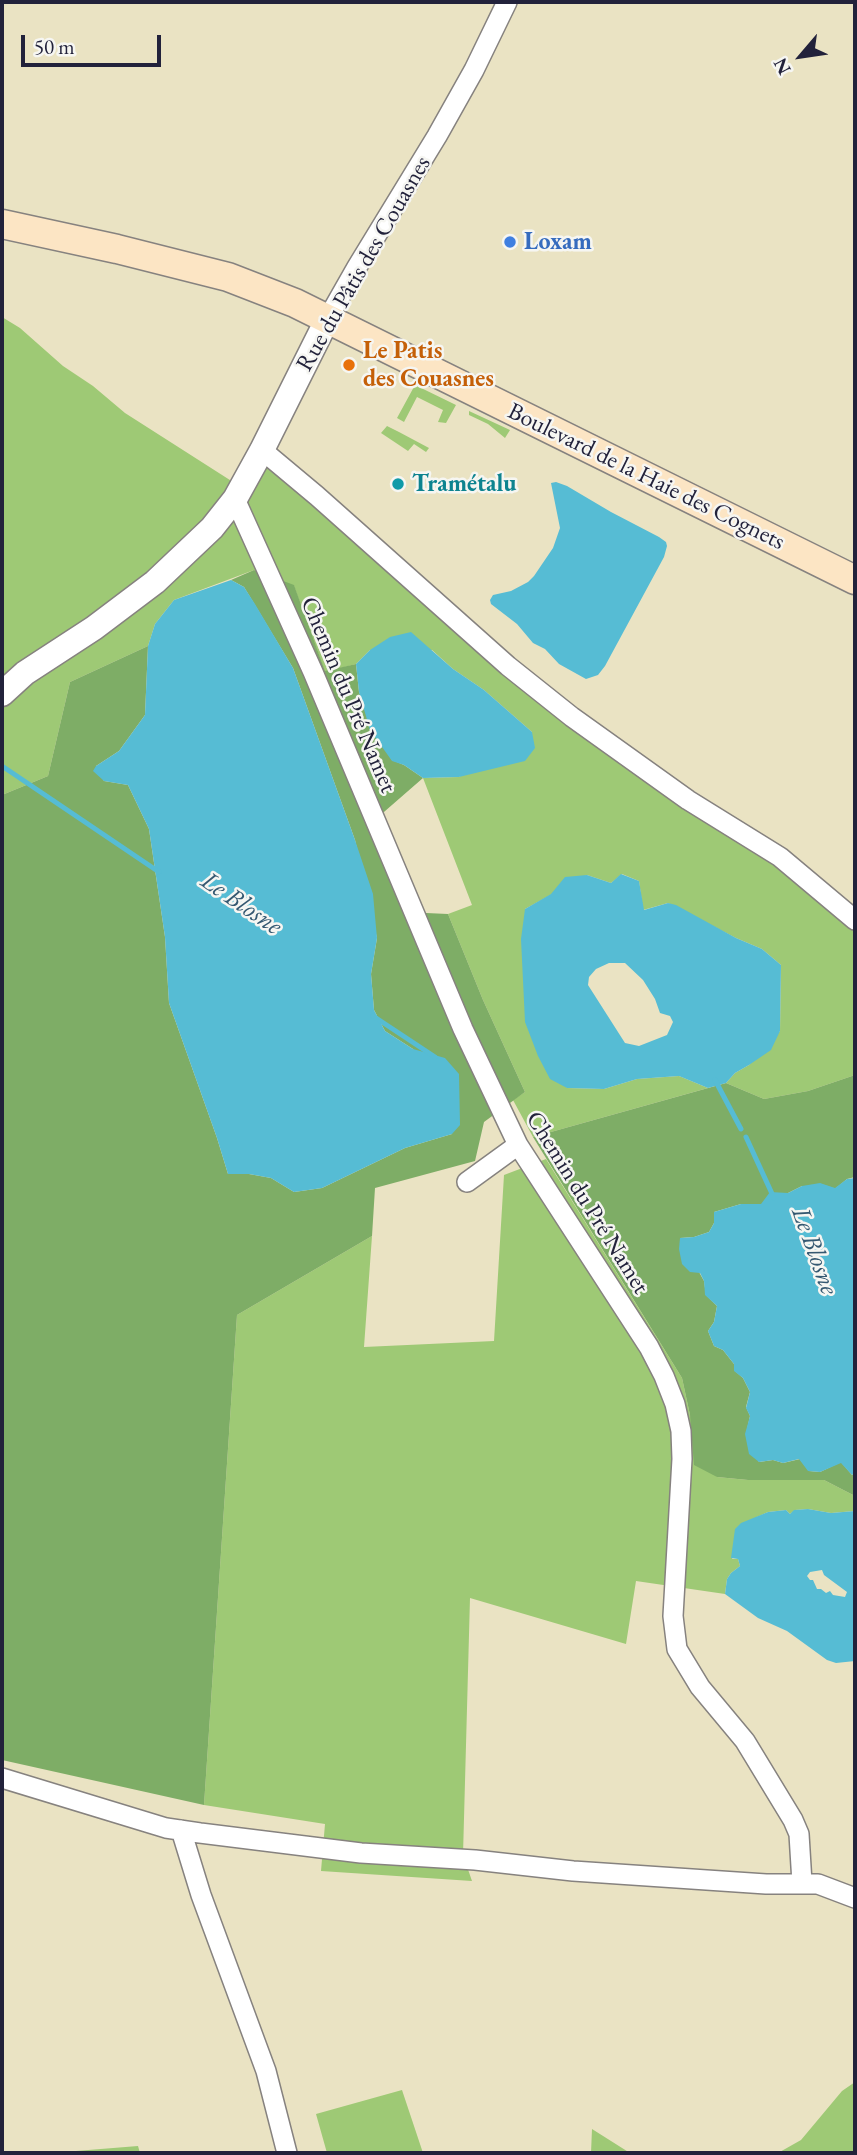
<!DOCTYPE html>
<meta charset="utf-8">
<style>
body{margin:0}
#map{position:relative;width:857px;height:2155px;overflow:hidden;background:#eae3c3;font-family:"EB Garamond",serif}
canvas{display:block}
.frame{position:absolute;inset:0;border:4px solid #22223b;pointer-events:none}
.north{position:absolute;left:766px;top:21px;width:70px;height:70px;-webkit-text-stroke:5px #f6f6f2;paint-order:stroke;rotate:241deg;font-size:19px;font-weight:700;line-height:28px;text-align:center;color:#22223b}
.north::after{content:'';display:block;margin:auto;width:24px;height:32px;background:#22223b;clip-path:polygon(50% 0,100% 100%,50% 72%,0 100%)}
.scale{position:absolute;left:21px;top:35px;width:140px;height:32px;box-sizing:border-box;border:4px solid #22223b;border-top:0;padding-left:9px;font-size:21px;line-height:24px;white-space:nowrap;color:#22223b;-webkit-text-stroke:5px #f6f6f2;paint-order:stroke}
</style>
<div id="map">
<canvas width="857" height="2155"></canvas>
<div class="frame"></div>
<div class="north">N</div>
<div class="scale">50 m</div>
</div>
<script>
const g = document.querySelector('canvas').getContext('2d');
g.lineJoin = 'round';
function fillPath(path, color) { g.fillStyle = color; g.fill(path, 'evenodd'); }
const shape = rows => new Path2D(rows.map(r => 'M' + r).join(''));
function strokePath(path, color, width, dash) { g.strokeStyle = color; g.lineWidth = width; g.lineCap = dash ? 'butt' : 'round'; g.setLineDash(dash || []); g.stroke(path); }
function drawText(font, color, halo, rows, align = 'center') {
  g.font = font + ' "EB Garamond",serif'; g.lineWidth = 5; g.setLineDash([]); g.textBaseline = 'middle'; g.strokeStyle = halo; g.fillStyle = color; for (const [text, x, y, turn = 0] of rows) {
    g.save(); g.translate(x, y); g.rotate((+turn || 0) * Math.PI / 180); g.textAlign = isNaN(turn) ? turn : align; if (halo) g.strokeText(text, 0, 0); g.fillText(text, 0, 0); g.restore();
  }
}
fillPath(shape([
 [2,317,20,328,63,366,93,386,125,413,233,482,267,458,523,673,855,910,855,1075,808,1091,764,1099,726,1083,735,1073,749,1065,780,1031,781,965,762,949,736,938,668,903,643,910,639,881,622,874,611,883,587,875,525,909,567,1088,604,1089,637,1079,679,1076,708,1088,533,1137,513,1100,525,1092,483,1000,448,914,472,905,423,778,459,777,532,732,484,690,453,669,432,650,370,650,356,664,325,672,294,586,254,570,174,600,155,624,148,646,70,682,48,776,2,795],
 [415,385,456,405,446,423,438,422,443,410,417,397,404,422,397,418],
 [469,411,510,430,505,438,488,424,469,415],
 [387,426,399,432,429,448,426,452,414,444,408,451,381,433],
 [546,1159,682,1378,690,1415,717,1477,748,1480,824,1480,855,1496,855,1511,831,1513,808,1509,795,1510,790,1514,786,1510,768,1512,757,1517,732,1559,738,1559,740,1566,731,1573,727,1579,725,1594,636,1581,626,1644,470,1598,463,1855,472,1881,321,1871,325,1824,204,1805,237,1315,372,1236,364,1347,494,1341,504,1175],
 [855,2082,855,2153,778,2153,801,2140,842,2091],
 [402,2090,423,2153,327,2153,316,2114],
 [592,2129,630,2153,591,2153],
 [138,2146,140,2153,51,2153]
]), '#9ec975');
fillPath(shape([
 [254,570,294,585,325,671,356,664,359,692,384,746,392,760,404,765,423,778,369,825,404,912,448,914,483,1000,525,1092,484,1122,475,1161,375,1188,372,1236,237,1315,204,1805,2,1760,2,795,48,776,70,682,148,646,145,715,119,751,96,766,104,781,128,785,149,829,165,937,169,1003,217,1138,228,1174,249,1174,271,1178,294,1192,322,1188,405,1148,452,1134,413,1049,385,1031,374,1010,371,974,377,938,355,840,293,668,244,587,231,580],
 [855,1075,855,1177,847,1179,835,1189,802,1186,788,1193,762,1204,741,1204,714,1212,714,1223,709,1232,694,1237,680,1238,704,1281,706,1295,717,1306,714,1322,708,1331,714,1346,723,1350,734,1364,735,1371,743,1378,750,1392,746,1407,750,1416,746,1434,759,1462,773,1460,783,1463,800,1459,809,1471,820,1472,841,1462,852,1475,855,1473,855,1496,824,1480,748,1480,717,1477,694,1465,690,1415,682,1378,533,1137,726,1083,764,1099,808,1091]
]), '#7ead66');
fillPath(shape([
 [556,482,567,486,611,512,659,537,666,542,667,546,664,557,605,666,598,675,586,679,559,664,545,649,533,643,517,624,491,604,490,600,493,595,511,591,528,582,534,576,553,548,560,528,551,483],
 [231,580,244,587,255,604,293,668,355,840,373,894,377,938,371,974,374,1010,385,1031,413,1049,445,1058,459,1074,460,1125,452,1134,405,1148,322,1188,294,1192,271,1178,249,1174,228,1174,217,1138,169,1003,165,937,149,829,128,785,104,781,93,771,96,766,119,751,145,715,148,646,155,624,174,600],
 [411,632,453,669,484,690,532,732,535,748,525,761,459,777,423,778,404,765,392,761,370,730,359,692,356,664,370,650,390,637],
 [621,874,639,881,644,910,668,903,676,905,736,938,762,949,781,965,780,1031,771,1050,749,1065,735,1073,726,1083,708,1088,679,1076,637,1079,604,1089,567,1088,550,1079,538,1056,525,1022,521,939,525,909,551,894,565,877,587,875,611,883],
 [609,963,625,963,643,980,655,999,660,1013,670,1016,673,1022,667,1035,639,1046,625,1043,588,985,589,977,596,969],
 [855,1178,855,1473,852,1475,841,1463,820,1472,808,1471,799,1459,783,1463,773,1460,759,1462,749,1454,745,1434,750,1416,746,1408,750,1392,743,1378,734,1371,734,1364,723,1350,714,1346,708,1331,714,1322,717,1306,705,1295,704,1281,700,1273,690,1272,682,1264,679,1249,680,1238,694,1237,709,1232,714,1223,714,1212,741,1204,761,1204,770,1192,788,1193,802,1186,820,1183,835,1188,847,1179],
 [808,1509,831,1513,855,1511,855,1661,836,1663,827,1660,787,1631,758,1618,725,1594,727,1579,731,1573,740,1566,738,1559,731,1558,735,1529,741,1523,768,1512,786,1510,790,1514,794,1510],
 [822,1570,824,1575,847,1592,845,1597,833,1595,830,1591,826,1593,821,1589,817,1589,813,1580,810,1580,807,1576,810,1572]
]), '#56bcd4');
strokePath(shape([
 [2,766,159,872],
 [373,1016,435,1057],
 [715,1080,741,1129],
 [746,1137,774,1198]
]), '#56bcd4', 5);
const minor = shape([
 [328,318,357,267,437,136,474,70,507,2],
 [262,450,317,496,508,666,572,717,688,800,780,857,855,920],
 [235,499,313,672,463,1029,518,1145,649,1347,664,1376,675,1404,681,1431,682,1459,673,1616,677,1649,700,1687,745,1741,793,1820,799,1834,802,1883],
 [467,1182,518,1145],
 [2,1778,166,1828,200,1833,361,1853,475,1860,573,1871,766,1884,818,1884,855,1898],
 [181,1830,201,1895,266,2071,287,2153]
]);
const tertiary = shape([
 [2,694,25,673,94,628,155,582,212,528,235,499,262,450,328,318]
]);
const secondary = shape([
 [2,224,117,249,228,277,295,303,855,580]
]);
strokePath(minor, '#86827f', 22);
strokePath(tertiary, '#86827f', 27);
strokePath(secondary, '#86827f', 31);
strokePath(minor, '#fff', 19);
strokePath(tertiary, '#fff', 24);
strokePath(secondary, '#fce5c4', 28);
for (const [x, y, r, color] of [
 [510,242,7,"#3f7fe0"],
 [349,365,7,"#e8710a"],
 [398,484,7,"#0f9aa8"]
]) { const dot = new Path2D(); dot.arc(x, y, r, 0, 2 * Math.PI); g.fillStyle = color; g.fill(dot); strokePath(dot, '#f6f6f2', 2.5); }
drawText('bold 24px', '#366cbe', '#f6f6f2', [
 ["Loxam",524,242]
], 'left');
drawText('24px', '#22223b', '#f6f6f2', [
 ["Rue du Pâtis des Couasnes",364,264,-60],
 ["Boulevard de la Haie des Cognets",646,477,26],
 ["Chemin du Pré Namet",348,695,67],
 ["Chemin du Pré Namet",587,1203,58]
]);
drawText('bold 24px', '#c56008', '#f6f6f2', [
 ["Le Patis",363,351],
 ["des Couasnes",363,379]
], 'left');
drawText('bold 24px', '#0d838f', '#f6f6f2', [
 ["Tramétalu",412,484]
], 'left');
drawText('italic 26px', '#345871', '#f6f6f2', [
 ["Le Blosne",241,904,34],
 ["Le Blosne",814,1251,70]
]);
</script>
